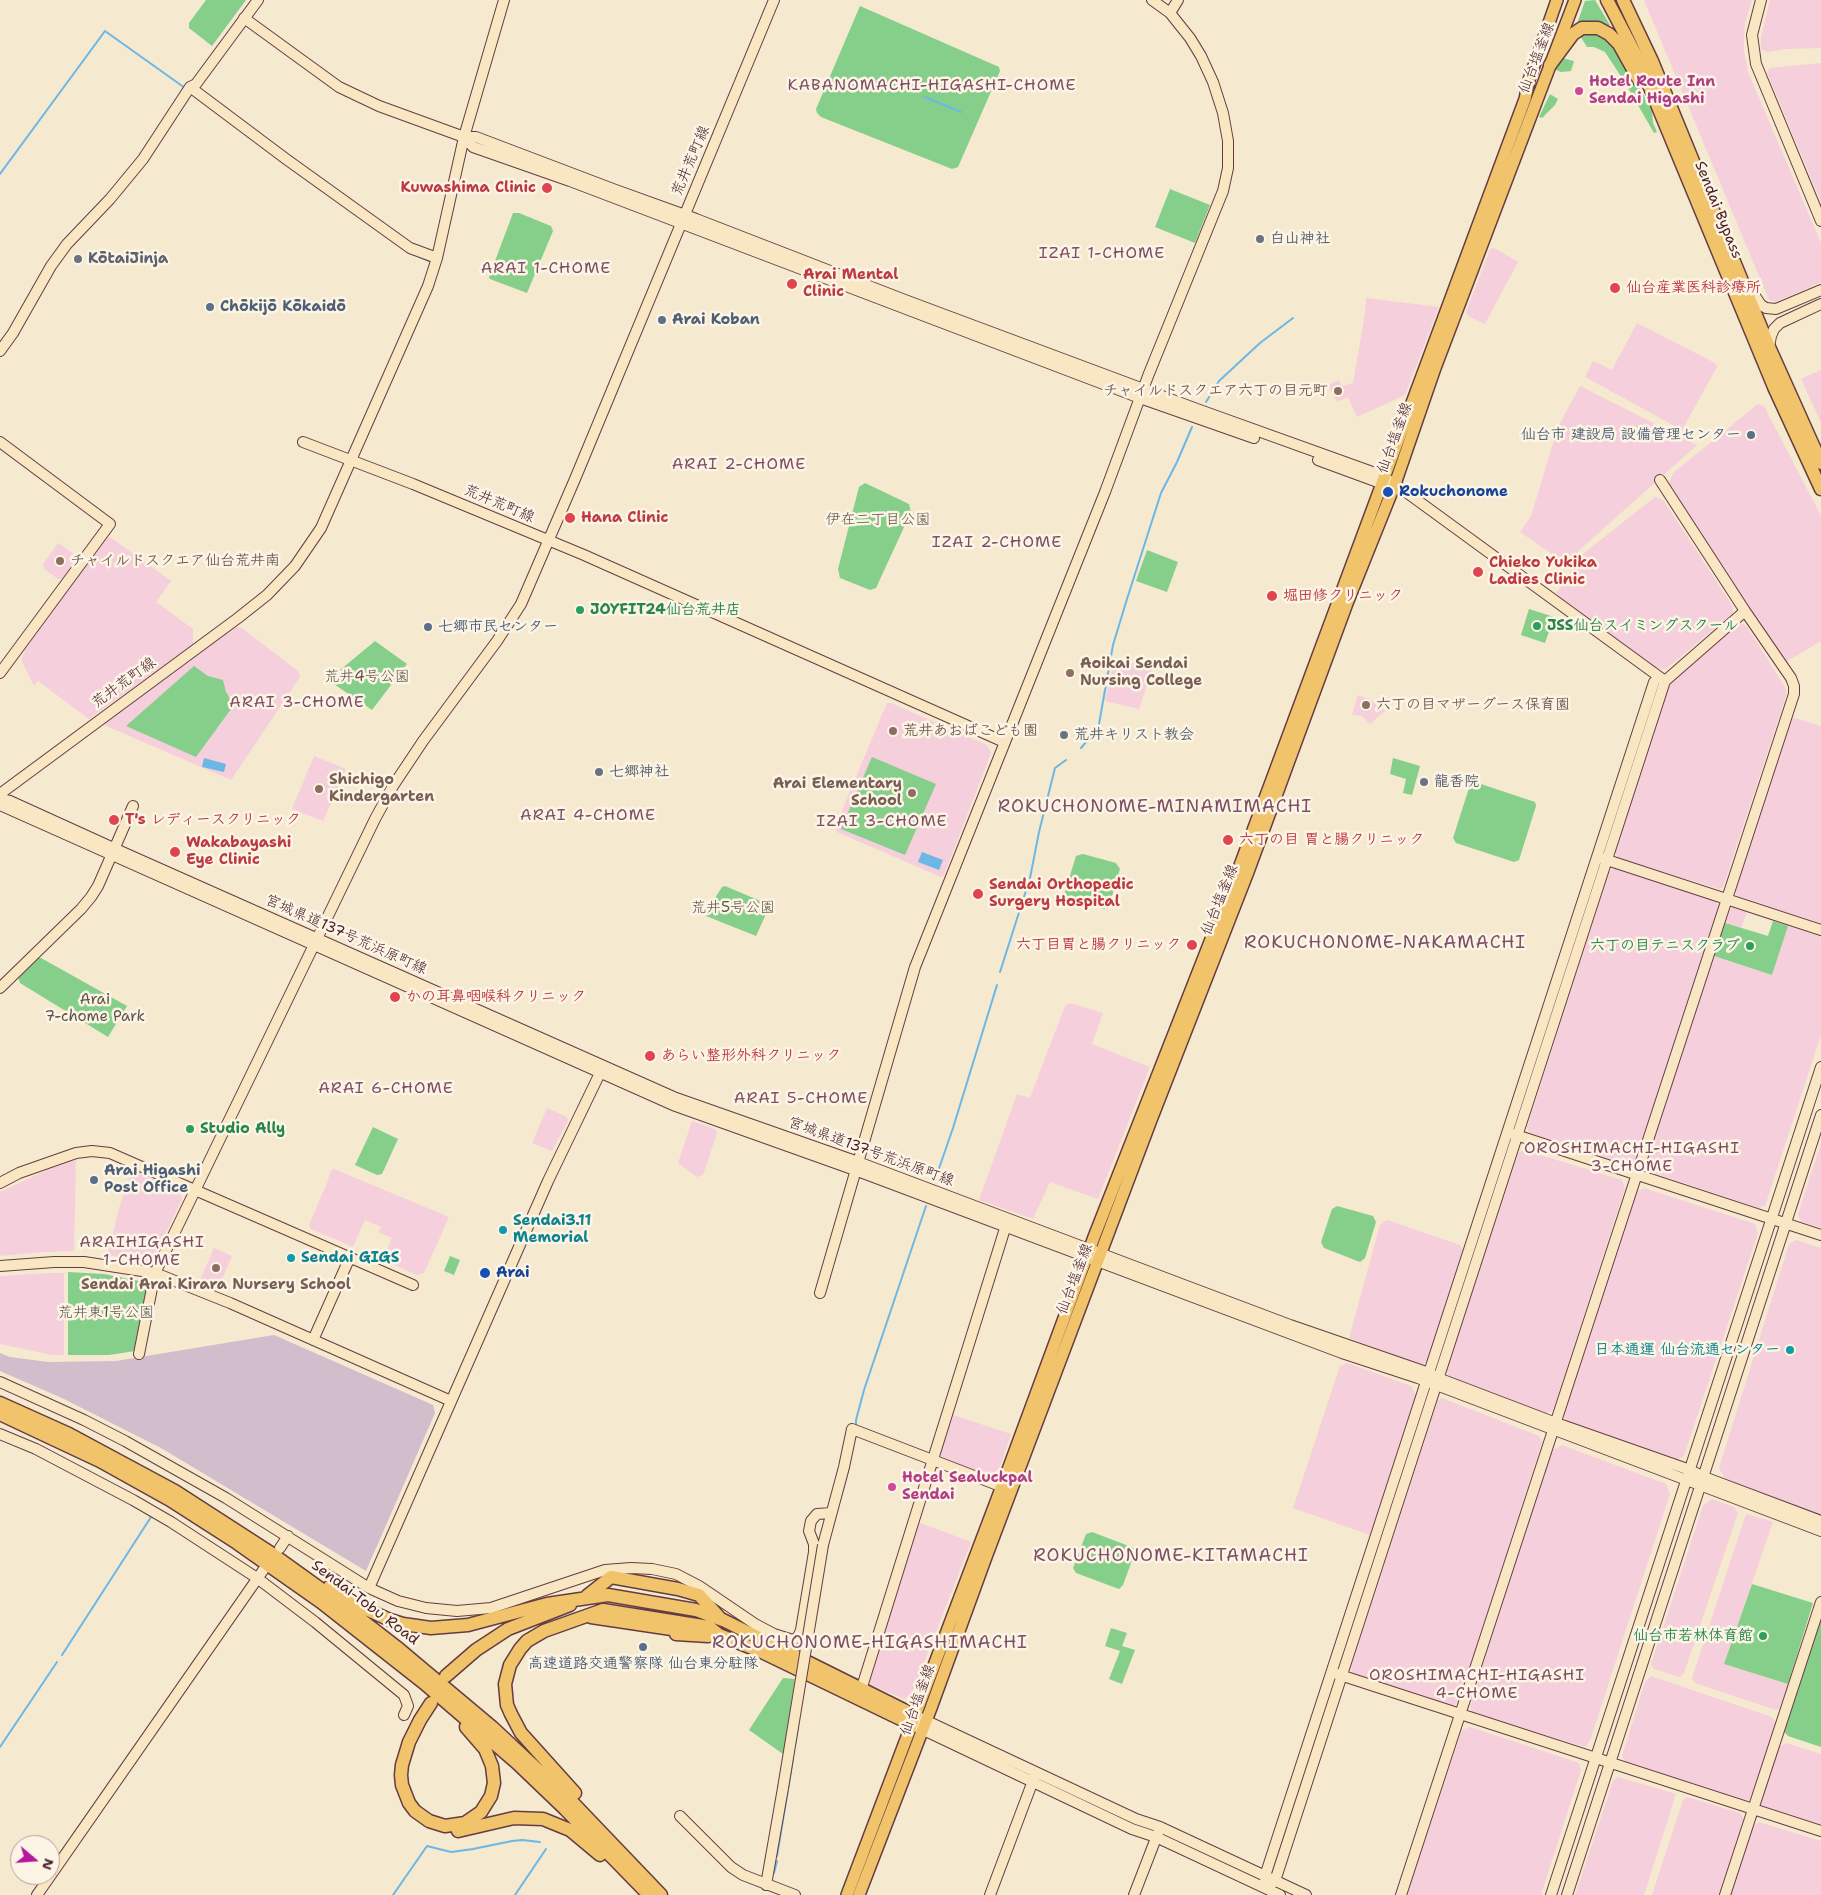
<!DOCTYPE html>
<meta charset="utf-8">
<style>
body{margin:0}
#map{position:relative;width:1821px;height:1895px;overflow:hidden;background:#f5e9d0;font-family:"Shantell Sans",sans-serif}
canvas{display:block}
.north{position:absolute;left:10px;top:1835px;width:50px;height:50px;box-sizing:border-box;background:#fcf5e5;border:1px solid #b59f9b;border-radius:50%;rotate:108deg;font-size:14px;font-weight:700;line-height:20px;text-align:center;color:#4a1f2b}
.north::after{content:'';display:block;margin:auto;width:18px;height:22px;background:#b5179e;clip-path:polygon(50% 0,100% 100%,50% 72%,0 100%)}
</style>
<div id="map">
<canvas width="1821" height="1895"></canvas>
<div class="north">N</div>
</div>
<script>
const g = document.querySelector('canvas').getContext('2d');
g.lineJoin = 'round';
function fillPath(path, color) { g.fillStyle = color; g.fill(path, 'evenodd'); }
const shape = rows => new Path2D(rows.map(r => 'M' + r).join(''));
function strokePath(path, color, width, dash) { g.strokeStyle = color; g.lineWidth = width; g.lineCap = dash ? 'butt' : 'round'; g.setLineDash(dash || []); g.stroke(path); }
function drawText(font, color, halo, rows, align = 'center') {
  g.font = font + ' "Shantell Sans","Klee One",sans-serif'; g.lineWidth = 5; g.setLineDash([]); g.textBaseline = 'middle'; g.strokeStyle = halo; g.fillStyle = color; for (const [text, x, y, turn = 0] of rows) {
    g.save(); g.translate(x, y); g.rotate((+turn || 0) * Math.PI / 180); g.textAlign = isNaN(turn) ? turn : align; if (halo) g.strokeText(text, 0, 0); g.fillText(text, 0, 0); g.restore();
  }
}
fillPath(shape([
 [1644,0,1752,0,1745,23,1744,35,1744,51,1748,72,1821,243,1821,282,1776,302,1769,300],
 [1770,0,1821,0,1821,48,1786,49,1767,52,1761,49,1761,37],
 [1821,63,1821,202,1767,73,1770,68],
 [1494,248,1518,262,1485,324,1468,316,1466,312,1490,249],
 [1366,298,1439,307,1405,395,1357,417,1348,397,1337,402,1328,385,1339,380,1345,393,1342,386,1353,383,1365,313],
 [1637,323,1715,363,1717,367,1682,430,1585,377,1593,361,1612,370],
 [1821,370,1821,423,1801,379],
 [1580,386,1697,445,1565,563,1520,532,1531,516,1558,427],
 [1758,404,1764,406,1821,516,1821,641,1784,663,1669,484,1673,473],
 [1655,497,1664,501,1733,607,1733,613,1666,669,1655,668,1562,601,1556,593,1584,553],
 [110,537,171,581,156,602,193,629,193,644,89,719,38,681,34,686,21,660,26,648,107,538],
 [58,543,78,557,62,579,58,579,44,569,43,564],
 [1738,624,1743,624,1747,627,1785,687,1787,693,1723,887,1719,889,1618,858,1615,852,1670,682],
 [236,627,242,628,299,672,300,677,231,780,102,724],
 [1115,657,1152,670,1139,709,1105,701],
 [1358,695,1370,700,1385,711,1370,724,1362,716,1352,715],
 [887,703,891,703,987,745,991,753,944,875,941,877,837,832,835,827],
 [1791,717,1821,726,1821,924,1737,896,1735,891],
 [314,756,346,769,323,821,292,809],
 [1613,868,1715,901,1719,906,1635,1162,1629,1165,1529,1133,1527,1127,1609,873],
 [1733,908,1747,912,1741,928,1725,923,1729,910],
 [1788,926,1821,937,1821,1035,1765,1206,1759,1208,1651,1172,1645,1166,1714,956,1772,975],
 [1070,1003,1103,1013,1092,1044,1150,1067,1098,1199,1050,1182,1033,1219,979,1200,1017,1094,1030,1098,1065,1006],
 [547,1108,567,1117,568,1121,552,1151,532,1143],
 [692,1121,715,1129,717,1133,703,1175,697,1177,678,1163],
 [1821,1143,1821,1228,1801,1222,1798,1214],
 [1524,1150,1622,1180,1625,1188,1553,1411,1545,1413,1450,1377,1446,1370,1515,1154],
 [76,1160,74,1251,45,1252,0,1256,0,1192,47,1170],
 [334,1169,449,1217,424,1273,417,1275,383,1260,392,1238,378,1232,381,1227,365,1220,353,1247,311,1229,309,1225,327,1183,331,1170],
 [132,1170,180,1191,182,1199,154,1258,145,1262,108,1255,119,1208],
 [1644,1188,1755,1224,1758,1233,1684,1456,1677,1460,1567,1421,1563,1414,1635,1193],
 [1387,1220,1460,1245,1463,1250,1427,1362,1421,1365,1349,1338,1380,1225],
 [1796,1240,1821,1248,1821,1517,1727,1482,1719,1468,1789,1244],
 [214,1248,232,1256,218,1288,200,1280],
 [51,1273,64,1273,64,1355,52,1355,0,1344,0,1276],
 [1347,1363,1411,1386,1416,1395,1370,1535,1293,1508,1340,1366],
 [1442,1398,1539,1436,1542,1442,1458,1703,1453,1706,1352,1674,1351,1667,1438,1400],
 [953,1415,1011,1434,997,1475,991,1478,942,1458,940,1453],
 [1562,1445,1666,1484,1670,1494,1590,1741,1585,1747,1473,1713,1470,1706,1551,1451],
 [1712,1499,1734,1507,1738,1513,1684,1673,1680,1677,1654,1669,1651,1664,1703,1506],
 [1747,1514,1773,1522,1724,1664,1788,1684,1780,1708,1776,1710,1695,1683,1692,1678,1745,1517],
 [918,1522,971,1542,911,1696,904,1699,871,1685,869,1677],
 [1651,1676,1772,1717,1776,1724,1750,1799,1743,1802,1626,1763,1622,1756,1645,1682],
 [1470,1727,1579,1763,1581,1770,1541,1895,1407,1895,1462,1730],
 [1786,1743,1821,1754,1821,1828,1764,1810,1761,1804,1778,1748],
 [1618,1777,1676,1794,1644,1895,1575,1895,1613,1781],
 [1687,1797,1740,1813,1744,1819,1719,1895,1652,1895,1683,1800],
 [1759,1822,1821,1841,1821,1895,1731,1895,1752,1827]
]), '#f5cfdb');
fillPath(shape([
 [274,1335,433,1405,435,1413,366,1571,161,1448,62,1398,0,1371,0,1353,10,1357,48,1362,116,1361]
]), '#d1bdcc');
fillPath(shape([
 [206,0,246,0,212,46,189,28,189,23],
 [1595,0,1610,25,1606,27,1577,24,1585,1],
 [860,6,999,67,1000,71,958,167,952,169,821,117,817,113,816,109],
 [1591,31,1610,40,1634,76,1624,81,1605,52,1594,47,1587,47,1579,34],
 [1562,58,1574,61,1571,71,1561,72,1556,70],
 [1636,81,1652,111,1653,123,1657,132,1654,133,1627,86],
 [1550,94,1558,99,1555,105,1542,118,1539,117],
 [1170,189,1210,205,1195,243,1155,227],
 [513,213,519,213,551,226,553,231,527,293,490,279,489,277],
 [865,483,909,504,911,512,876,588,870,590,840,578,838,569,859,487],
 [1147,550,1178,562,1167,592,1136,581],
 [1529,609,1554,617,1545,643,1521,635],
 [375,641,407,664,372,710,328,680],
 [194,666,208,676,223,680,226,692,234,705,196,757,126,726],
 [872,757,936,784,905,855,841,829],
 [1393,758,1420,766,1412,795,1403,793,1406,779,1390,774],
 [1475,782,1535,802,1536,806,1519,860,1514,862,1456,843,1453,838,1470,785],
 [1083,854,1116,863,1120,869,1109,906,1104,909,1069,899,1065,892,1076,856],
 [725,886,770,905,756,936,706,916,706,912,722,887],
 [1773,921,1788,926,1772,975,1714,956,1725,923,1768,936],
 [37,958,41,958,127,1006,108,1037,20,983,18,977],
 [373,1127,398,1139,382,1174,377,1175,355,1165],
 [1337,1206,1373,1216,1376,1222,1365,1258,1360,1262,1324,1248,1321,1242,1332,1209],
 [450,1256,460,1260,454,1275,444,1271],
 [68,1272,104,1274,145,1282,148,1286,135,1351,109,1355,68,1355],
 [1092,1532,1134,1548,1135,1552,1123,1585,1119,1589,1076,1573,1073,1568,1086,1534],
 [1752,1584,1813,1603,1788,1684,1724,1664],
 [1821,1616,1821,1747,1788,1736,1784,1732],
 [1111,1628,1127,1633,1122,1646,1135,1650,1122,1684,1109,1679,1120,1651,1105,1646],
 [783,1678,795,1679,783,1754,749,1730]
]), '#85cf8b');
fillPath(shape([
 [204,758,226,764,224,772,202,767],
 [922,852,943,860,939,870,918,862]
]), '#6cb7e5');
strokePath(shape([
 [925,97,961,112],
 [0,174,105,31,185,88],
 [409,252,429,261],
 [1206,402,1219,381,1260,343,1293,318],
 [1081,748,1097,729,1099,724,1113,645,1127,599,1161,493,1177,462,1192,427],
 [1000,972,1030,878,1039,832,1055,768,1066,760],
 [935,1180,953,1128,997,985],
 [856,1425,856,1420,864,1390,926,1206],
 [842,1493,849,1467],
 [62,1655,151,1517],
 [795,1745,798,1727],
 [0,1747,57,1662],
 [777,1856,793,1759],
 [774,1873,777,1861],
 [393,1895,427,1846,451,1852,473,1849,512,1841,522,1840,540,1842],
 [515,1895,546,1849]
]), '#6cb7e5', 2);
const secondary = shape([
 [1761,0,1752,35,1756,64,1821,221],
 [1170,13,1178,0],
 [244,18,339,87,379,106,464,137,476,137,613,189,696,219,905,300,1197,409,1375,473,1395,484,1665,681],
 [190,87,286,159,410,248,437,258],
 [464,137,473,147,570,181,1140,398,1254,438],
 [1751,290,1761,305,1766,308,1776,309,1821,290],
 [1769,347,1771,336,1774,329,1780,323,1821,304],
 [0,351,13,333,51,266,67,244,110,199,143,159,190,87,196,84,258,0],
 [0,442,110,524,0,673],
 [303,442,413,484,584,555,1004,742],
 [1318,460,1386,485],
 [0,794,238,618,267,595,295,566,321,528,428,286,437,258,464,137,504,0],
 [0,799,10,801,120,851,676,1098,858,1162,1290,1325,1429,1373,1438,1378,1556,1423,1690,1470,1704,1477,1821,1521],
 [0,805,673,1105,855,1170,1342,1353,1418,1378,1821,1531],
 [1601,858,1821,930],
 [0,988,81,909,91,897,98,886,133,806],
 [1513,1134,1821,1235],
 [0,1183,19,1173,76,1153,92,1151,110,1153,413,1285],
 [0,1266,54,1262,84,1262,155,1273,230,1303,451,1401],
 [820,1293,915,967,1105,492,1148,376,1223,191,1228,168,1228,141,1223,113,1213,82,1201,56,1190,38,1170,13,1152,0],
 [313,1340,350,1257],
 [139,1354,155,1273,375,819,393,786,423,741,497,641,521,604,575,479,774,0],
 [0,1382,84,1420,125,1441,226,1498,369,1588,398,1601,426,1608,457,1611,491,1608,605,1570,631,1568,652,1569,676,1574,699,1586,755,1624,774,1634,793,1640,798,1637,801,1630,814,1552,814,1544,809,1531,811,1521,817,1514,831,1513],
 [0,1434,36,1449,133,1500,171,1522,257,1578,315,1622,404,1695,408,1706,404,1715],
 [823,1545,844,1467,852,1429,995,1484,1008,1490],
 [280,1548,288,1536],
 [369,1588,548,1181,600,1073],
 [1337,1674,1821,1831],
 [861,1690,1007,1222],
 [914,1715,1136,1819,1160,1827,1306,1895],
 [911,1724,1132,1829,1156,1837,1280,1895],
 [680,1816,731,1867,743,1875,795,1895],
 [766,1885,783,1788],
 [1266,1888,1275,1881,1665,681,1745,611],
 [1266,1888,1265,1876,1654,682],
 [37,1895,264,1569],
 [990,1895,1034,1778],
 [1134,1895,1158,1833],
 [1401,1895,1794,694,1794,686,1791,678,1745,611,1660,480],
 [1551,1895,1821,1067],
 [1567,1895,1821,1115],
 [1725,1895,1821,1602]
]);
const primary = shape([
 [847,1895,1002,1486,1094,1237,1239,868,1525,99,1529,80,1557,0],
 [859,1895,931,1708,986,1557,1151,1120,1248,872,1346,606,1395,484,1435,368,1575,0]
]);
const highway = shape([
 [1607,0,1639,61,1774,387,1821,489],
 [1623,0,1652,61,1769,347,1821,463],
 [1550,65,1573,34,1582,28,1598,28,1609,34,1619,44,1639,80],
 [0,1403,69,1434,175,1491,271,1553,328,1594,399,1649,492,1727,573,1803,661,1895],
 [0,1414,100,1461,170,1500,237,1543,321,1602,424,1683,517,1763,565,1809,649,1895],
 [330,1586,366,1609,390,1620,403,1624,431,1628,468,1625,547,1604,608,1595,696,1610,722,1620],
 [587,1596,611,1577,678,1589,699,1595,719,1617],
 [715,1616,914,1715],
 [591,1617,685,1631],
 [712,1632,762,1652,911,1724],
 [676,1634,708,1636,718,1634],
 [446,1676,476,1650,508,1629,570,1605],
 [431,1703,420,1720,409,1742,402,1765,401,1775,402,1785,409,1803,415,1811,429,1821,445,1826,465,1823,481,1812,491,1796,494,1783,492,1766,485,1749,466,1727],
 [575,1793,521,1733,511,1714,507,1705,505,1684,510,1665,520,1649,527,1641,544,1631,603,1610,709,1627,718,1634],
 [458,1831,514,1818,543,1819,570,1830,600,1855]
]);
strokePath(secondary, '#643d44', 12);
strokePath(primary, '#643d44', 14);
strokePath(highway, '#643d44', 15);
strokePath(secondary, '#f9e7c3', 10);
strokePath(primary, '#f1c36a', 11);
strokePath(highway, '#f1c36a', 12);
const secondaryBridge = shape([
 [783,1788,823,1545]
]);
strokePath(secondaryBridge, '#643d44', 12, []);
strokePath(secondaryBridge, '#f9e7c3', 10);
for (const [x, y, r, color] of [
 [1579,91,5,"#d1479c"],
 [547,188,6,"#e0444e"],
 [1260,239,5,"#6b7280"],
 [78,259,5,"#6b7280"],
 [792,284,6,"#e0444e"],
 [1615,288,6,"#e0444e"],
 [210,307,5,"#5c6f8a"],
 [662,320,5,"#5c6f8a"],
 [1338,391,5,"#8d6e63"],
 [1751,435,5,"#5c6f8a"],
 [1388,492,6,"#1a4fb4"],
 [570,518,6,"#e0444e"],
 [60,561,5,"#8d6e63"],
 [1478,572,6,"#e0444e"],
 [1272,596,6,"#e0444e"],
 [580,610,5,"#2e9e5b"],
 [1537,626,5,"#2e9e5b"],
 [428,627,5,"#5c6f8a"],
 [1070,673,5,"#8d6e63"],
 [1366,705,5,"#8d6e63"],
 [893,731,5,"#8d6e63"],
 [1064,735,5,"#6b7280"],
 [599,772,5,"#6b7280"],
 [1424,782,5,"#6b7280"],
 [319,789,5,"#8d6e63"],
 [912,793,5,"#8d6e63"],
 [114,820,6,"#e0444e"],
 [1228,840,6,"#e0444e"],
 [175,852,6,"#e0444e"],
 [978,894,6,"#e0444e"],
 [1192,945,6,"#e0444e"],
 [1750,946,5,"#2e9e5b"],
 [395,997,6,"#e0444e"],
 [650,1056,6,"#e0444e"],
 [190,1129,5,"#2e9e5b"],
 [94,1180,5,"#5c6f8a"],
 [503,1230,5,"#0f9aa8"],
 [291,1258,5,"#0f9aa8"],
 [216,1268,5,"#8d6e63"],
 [485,1273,6,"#1a4fb4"],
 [1790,1350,5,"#0f9aa8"],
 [892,1487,5,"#d1479c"],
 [1763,1636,5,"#2e9e5b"],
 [643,1647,5,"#5c6f8a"]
]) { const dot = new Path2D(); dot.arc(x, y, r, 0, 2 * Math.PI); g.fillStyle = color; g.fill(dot); strokePath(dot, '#fcf5e5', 2); }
drawText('15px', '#4a1f2b', '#fcf5e5', [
 ["仙台塩釜線",1537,58,-69],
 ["荒井荒町線",691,161,-67],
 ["Sendai Bypass",1718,210,68],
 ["仙台塩釜線",1395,438,-70],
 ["荒井荒町線",499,504,23],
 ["荒井荒町線",124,683,-36],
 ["仙台塩釜線",1220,900,-68],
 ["宮城県道137号荒浜原町線",346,935,24],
 ["宮城県道137号荒浜原町線",871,1152,20],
 ["仙台塩釜線",1075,1279,-69],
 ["Sendai-Tobu Road",365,1603,37],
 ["仙台塩釜線",918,1700,-70]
]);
drawText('bold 15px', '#b23c85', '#fcf5e5', [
 ["Hotel Route Inn",1589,82],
 ["Sendai Higashi",1589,99],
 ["Hotel Sealuckpal",902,1478],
 ["Sendai",902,1495]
], 'left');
drawText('bold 15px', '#be3a42', '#fcf5e5', [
 ["Kuwashima Clinic",536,188,"right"],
 ["Arai Mental",803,275],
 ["Clinic",803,292],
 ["仙台産業医科診療所",1626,288],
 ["Hana Clinic",581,518],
 ["Chieko Yukika",1489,563],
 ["Ladies Clinic",1489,580],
 ["堀田修クリニック",1283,596],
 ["T's レディースクリニック",125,820],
 ["六丁の目 胃と腸クリニック",1239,840],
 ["Wakabayashi",186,843],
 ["Eye Clinic",186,860],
 ["Sendai Orthopedic",989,885],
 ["Surgery Hospital",989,902],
 ["六丁目胃と腸クリニック",1181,945,"right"],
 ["かの耳鼻咽喉科クリニック",406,997],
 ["あらい整形外科クリニック",661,1056]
], 'left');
drawText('bold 15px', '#5b616d', '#fcf5e5', [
 ["白山神社",1270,239],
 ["KōtaiJinja",88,259],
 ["荒井キリスト教会",1074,735],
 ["七郷神社",609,772],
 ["龍香院",1434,782]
], 'left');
drawText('bold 15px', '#4e5e75', '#fcf5e5', [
 ["Chōkijō Kōkaidō",220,307],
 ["Arai Koban",672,320],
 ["仙台市 建設局 設備管理センター",1741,435,"right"],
 ["七郷市民センター",438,627],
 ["Arai Higashi",104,1171],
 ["Post Office",104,1188],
 ["高速道路交通警察隊 仙台東分駐隊",643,1664,"center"]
], 'left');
drawText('bold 15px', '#785e54', '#fcf5e5', [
 ["チャイルドスクエア六丁の目元町",1328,391,"right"],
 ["チャイルドスクエア仙台荒井南",70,561],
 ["Aoikai Sendai",1080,664],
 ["Nursing College",1080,681],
 ["六丁の目マザーグース保育園",1376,705],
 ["荒井あおばこども園",903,731],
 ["Shichigo",329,780],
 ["Kindergarten",329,797],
 ["Arai Elementary",902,784,"right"],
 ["School",902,801,"right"],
 ["Sendai Arai Kirara Nursery School",216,1285,"center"]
], 'left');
drawText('bold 15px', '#164399', '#fcf5e5', [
 ["Rokuchonome",1399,492],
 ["Arai",496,1273]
], 'left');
drawText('15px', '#5c5448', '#fcf5e5', [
 ["伊在二丁目公園",878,520],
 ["荒井4号公園",367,677],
 ["荒井5号公園",733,908],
 ["Arai",95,1000],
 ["7-chome Park",95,1017],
 ["荒井東1号公園",106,1313]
]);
drawText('bold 15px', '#27864d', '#fcf5e5', [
 ["JOYFIT24仙台荒井店",590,610],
 ["JSS仙台スイミングスクール",1547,626],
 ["六丁の目テニスクラブ",1740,946,"right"],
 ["Studio Ally",200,1129],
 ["仙台市若林体育館",1753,1636,"right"]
], 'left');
drawText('bold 15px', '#0d838f', '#fcf5e5', [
 ["Sendai3.11",513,1221],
 ["Memorial",513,1238],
 ["Sendai GIGS",301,1258],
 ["日本通運 仙台流通センター",1780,1350,"right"]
], 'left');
g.letterSpacing = '1px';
drawText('16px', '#7e4e66', '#fcf5e5', [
 ["KABANOMACHI-HIGASHI-CHOME",932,86],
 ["IZAI 1-CHOME",1102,254],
 ["ARAI 1-CHOME",546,269],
 ["ARAI 2-CHOME",739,465],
 ["IZAI 2-CHOME",997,543],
 ["ARAI 3-CHOME",297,703],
 ["ARAI 4-CHOME",588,816],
 ["IZAI 3-CHOME",882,822],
 ["ARAI 6-CHOME",386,1089],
 ["ARAI 5-CHOME",801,1099],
 ["OROSHIMACHI-HIGASHI",1632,1149],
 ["3-CHOME",1632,1167],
 ["ARAIHIGASHI",142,1243],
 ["1-CHOME",142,1261],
 ["OROSHIMACHI-HIGASHI",1477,1676],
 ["4-CHOME",1477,1694]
]);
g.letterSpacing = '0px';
g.letterSpacing = '1px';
drawText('18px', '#7e4e66', '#fcf5e5', [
 ["ROKUCHONOME-MINAMIMACHI",1155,807],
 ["ROKUCHONOME-NAKAMACHI",1385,943],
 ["ROKUCHONOME-KITAMACHI",1171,1556],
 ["ROKUCHONOME-HIGASHIMACHI",870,1643]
]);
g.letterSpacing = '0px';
</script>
